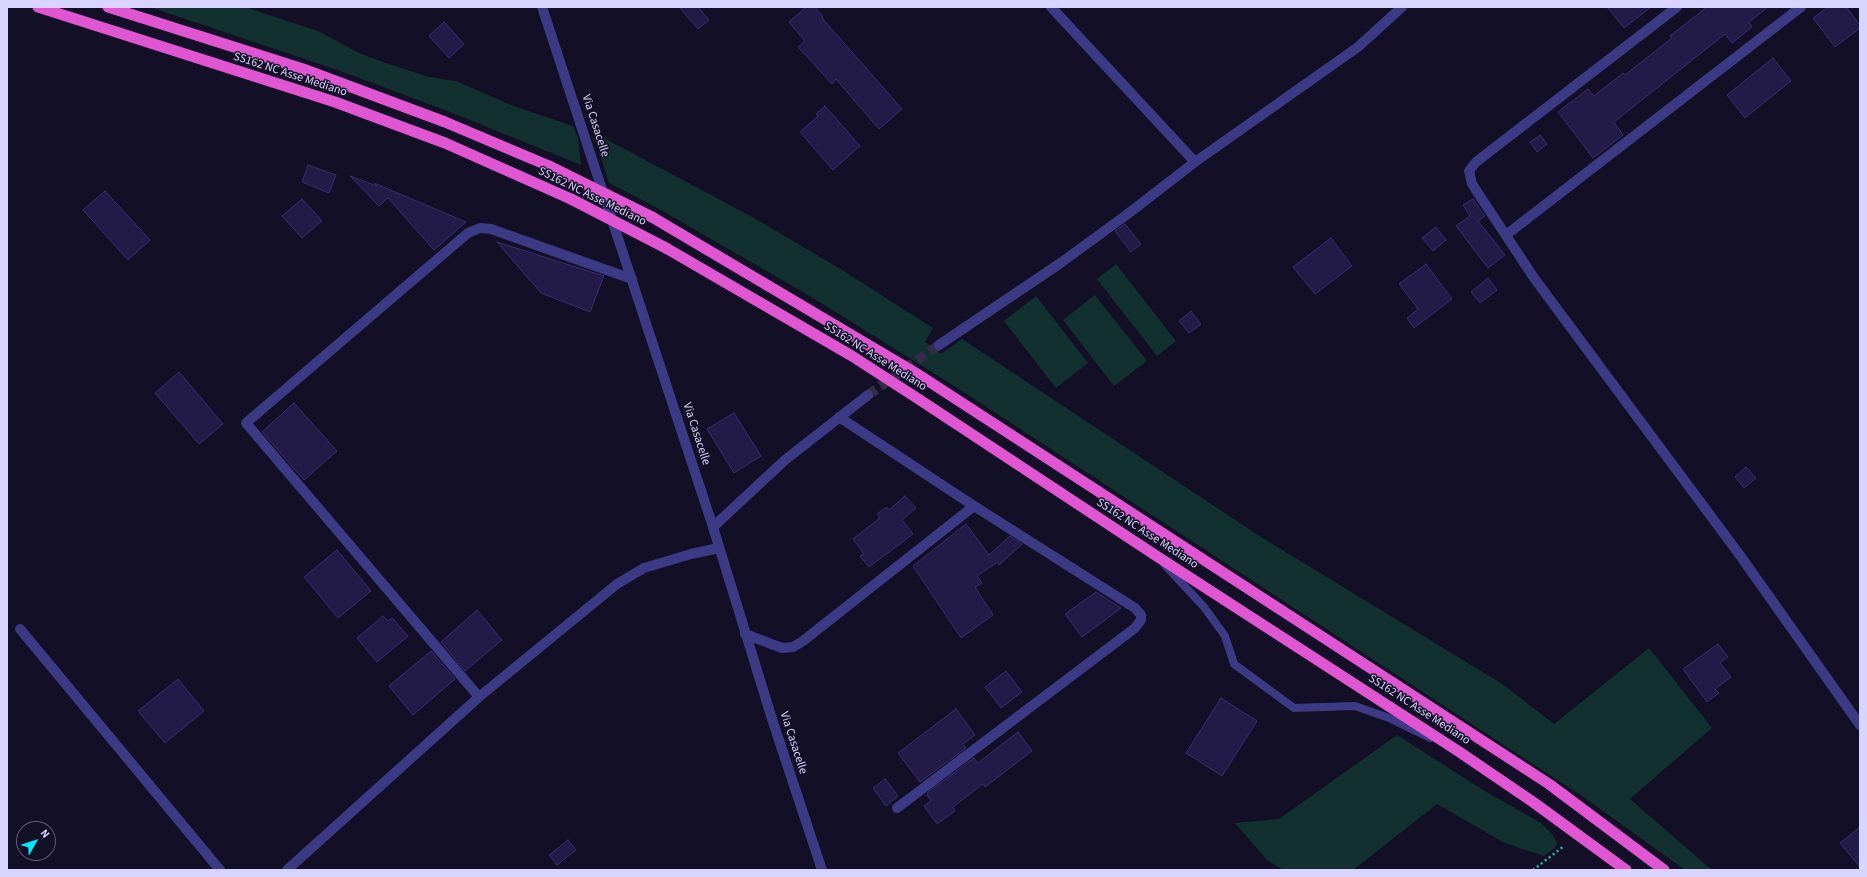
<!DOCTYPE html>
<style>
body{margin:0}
#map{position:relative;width:1867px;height:877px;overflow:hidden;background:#130f26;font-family:"Source Sans 3",sans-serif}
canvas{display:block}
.frame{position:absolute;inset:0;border:8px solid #d8d4ff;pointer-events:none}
.north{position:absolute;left:16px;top:821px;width:40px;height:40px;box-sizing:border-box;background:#130f26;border:1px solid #625e7d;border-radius:50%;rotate:51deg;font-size:11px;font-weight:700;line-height:16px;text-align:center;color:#d8d4ff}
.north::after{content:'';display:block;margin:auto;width:14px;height:18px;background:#00eaff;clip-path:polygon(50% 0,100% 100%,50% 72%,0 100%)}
</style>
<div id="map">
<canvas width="1867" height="877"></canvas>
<div class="frame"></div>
<div class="north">N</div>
</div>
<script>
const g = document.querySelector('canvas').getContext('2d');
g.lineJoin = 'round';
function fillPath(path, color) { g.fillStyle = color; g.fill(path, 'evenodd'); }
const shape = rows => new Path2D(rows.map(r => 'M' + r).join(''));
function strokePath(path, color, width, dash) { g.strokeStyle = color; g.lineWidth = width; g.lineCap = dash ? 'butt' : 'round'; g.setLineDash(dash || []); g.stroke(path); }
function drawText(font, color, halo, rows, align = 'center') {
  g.font = font + ' "Source Sans 3",sans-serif'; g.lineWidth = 3; g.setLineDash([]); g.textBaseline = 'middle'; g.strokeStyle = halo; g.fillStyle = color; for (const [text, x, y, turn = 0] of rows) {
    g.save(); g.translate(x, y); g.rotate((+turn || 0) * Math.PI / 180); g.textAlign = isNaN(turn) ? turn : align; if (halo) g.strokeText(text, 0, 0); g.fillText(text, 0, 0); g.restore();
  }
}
fillPath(shape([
 [150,7,245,7,318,31,359,53,386,63,429,77,456,81,516,107,573,126,578,138,581,165,450,112,346,73],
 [604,138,756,219,842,270,933,328,925,342,941,354,962,339,1261,537,1504,685,1554,724,1649,648,1712,728,1630,799,1712,870,1685,870,1582,796,959,389,813,298,661,210,609,183,599,152],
 [1116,264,1176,341,1157,356,1097,279],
 [1095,295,1147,361,1114,386,1063,320],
 [1036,296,1088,363,1056,388,1004,321],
 [1397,735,1483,790,1541,823,1553,835,1557,843,1556,847,1544,856,1522,849,1503,842,1437,804,1353,870,1283,870,1267,860,1235,823,1279,819]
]), '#12302f');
const building = shape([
 [679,7,698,7,709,20,698,29,679,7],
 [806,7,815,7,823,17,822,18,902,109,879,129,836,79,832,84,798,47,805,41,789,22,806,7],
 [1607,7,1651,7,1624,28,1607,7],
 [1707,7,1768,7,1749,22,1752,27,1732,43,1725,34,1614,122,1623,135,1593,158,1558,112,1588,89,1594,96,1623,73,1625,75,1672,38,1670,36,1707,7],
 [1828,7,1846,7,1860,25,1860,28,1835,47,1813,18,1828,7],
 [444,22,464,44,449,58,429,36,444,22],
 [1773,58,1791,81,1745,118,1727,95,1773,58],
 [825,106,860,146,833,170,800,132,818,116,816,114,825,106],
 [1540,135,1547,144,1537,152,1530,142,1540,135],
 [308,165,336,175,329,193,302,182,308,165],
 [350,176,377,186,374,183,466,222,434,250,388,198,379,206,350,176],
 [105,191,150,240,128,260,83,210,105,191],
 [302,199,322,221,302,238,282,216,302,199],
 [1473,199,1485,216,1478,221,1505,255,1488,268,1456,226,1470,216,1463,205,1473,199],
 [1125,224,1141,244,1131,252,1115,231,1125,224],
 [1436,227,1446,240,1433,251,1422,238,1436,227],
 [1331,238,1352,266,1315,294,1293,267,1331,238],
 [497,242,604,276,590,312,541,293,497,242],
 [1426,264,1452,299,1414,328,1407,318,1418,309,1399,284,1426,264],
 [1488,278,1497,290,1480,303,1471,292,1488,278],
 [1191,311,1201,324,1189,333,1179,321,1191,311],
 [179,372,223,424,199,444,155,393,179,372],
 [294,403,337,451,304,480,262,432,294,403],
 [734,413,761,456,734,473,707,429,734,413],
 [1746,467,1756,478,1744,488,1735,477,1746,467],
 [905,496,916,508,902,520,913,534,869,567,860,556,864,554,853,539,880,518,877,514,887,507,889,510,905,496],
 [966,524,989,555,1010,536,1022,544,999,565,998,562,977,576,982,583,975,587,993,615,961,638,913,566,966,524],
 [337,550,371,591,338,618,304,577,337,550],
 [1096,592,1121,608,1082,637,1065,614,1096,592],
 [477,610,502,640,465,671,441,642,477,610],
 [383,616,388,621,392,618,408,636,377,662,357,638,383,616],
 [1718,644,1728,657,1720,663,1731,677,1715,689,1719,693,1707,702,1683,669,1718,644],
 [431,651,455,679,413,715,389,686,431,651],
 [1006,671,1022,692,1001,708,985,687,1006,671],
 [178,679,204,711,165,743,138,711,178,679],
 [1221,698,1257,721,1222,776,1186,753,1221,698],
 [956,709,975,735,963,744,966,748,920,782,898,753,956,709],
 [1018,732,1032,751,985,787,983,784,953,807,955,811,937,824,924,806,931,801,927,795,928,792,974,758,978,763,1018,732],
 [885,779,898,796,886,806,873,788,885,779],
 [1860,827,1860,867,1840,843,1860,827],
 [568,840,576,850,557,865,549,855,568,840]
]);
fillPath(building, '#231b47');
strokePath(building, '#3a2d73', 1);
strokePath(shape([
 [868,395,939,345]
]), '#312d47', 10, [10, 5]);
strokePath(shape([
 [1533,870,1564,846]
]), '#2fb8ae', 2.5, [2, 3]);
strokePath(shape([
 [1164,564,1204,607,1225,636,1234,664,1294,708,1355,706,1389,718,1430,738]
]), '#3c3a85', 8);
strokePath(shape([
 [1051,7,1195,162],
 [1677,7,1476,162,1469,171,1472,184,1534,278,1739,554,1860,725],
 [1506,235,1801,7],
 [939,345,1062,262,1129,213,1195,162,1358,47,1402,7],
 [839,417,974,506,1135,608,1141,615,1141,620,1135,628,897,808],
 [713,527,785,460,868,395],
 [20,629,220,870],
 [745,634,782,648,793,647,803,641,974,506],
 [479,697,246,423,468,233,480,228,491,229,632,279],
 [287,870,479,697,617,584,644,568,691,554,719,548]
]), '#3c3a85', 10);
strokePath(shape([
 [542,7,713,527,772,719,822,870]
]), '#3c3a85', 10);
strokePath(shape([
 [38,7,335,102,445,143,571,199],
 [108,7,303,69,445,122,549,166],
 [652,217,919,375,1549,784,1664,870],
 [666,248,852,356,920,400,1155,555,1458,751,1533,802,1626,870]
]), '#df55d2', 11);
strokePath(shape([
 [549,166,652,217],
 [571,199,666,248]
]), '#df55d2', 11);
drawText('12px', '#d8d4ff', '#130f26', [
 ["SS162 NC Asse Mediano",290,75,18],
 ["Via Casacelle",595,126,72],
 ["SS162 NC Asse Mediano",592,197,26],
 ["SS162 NC Asse Mediano",875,357,32],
 ["Via Casacelle",696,434,72],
 ["SS162 NC Asse Mediano",1147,534,33],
 ["SS162 NC Asse Mediano",1419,710,33],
 ["Via Casacelle",793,743,72]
]);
</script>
